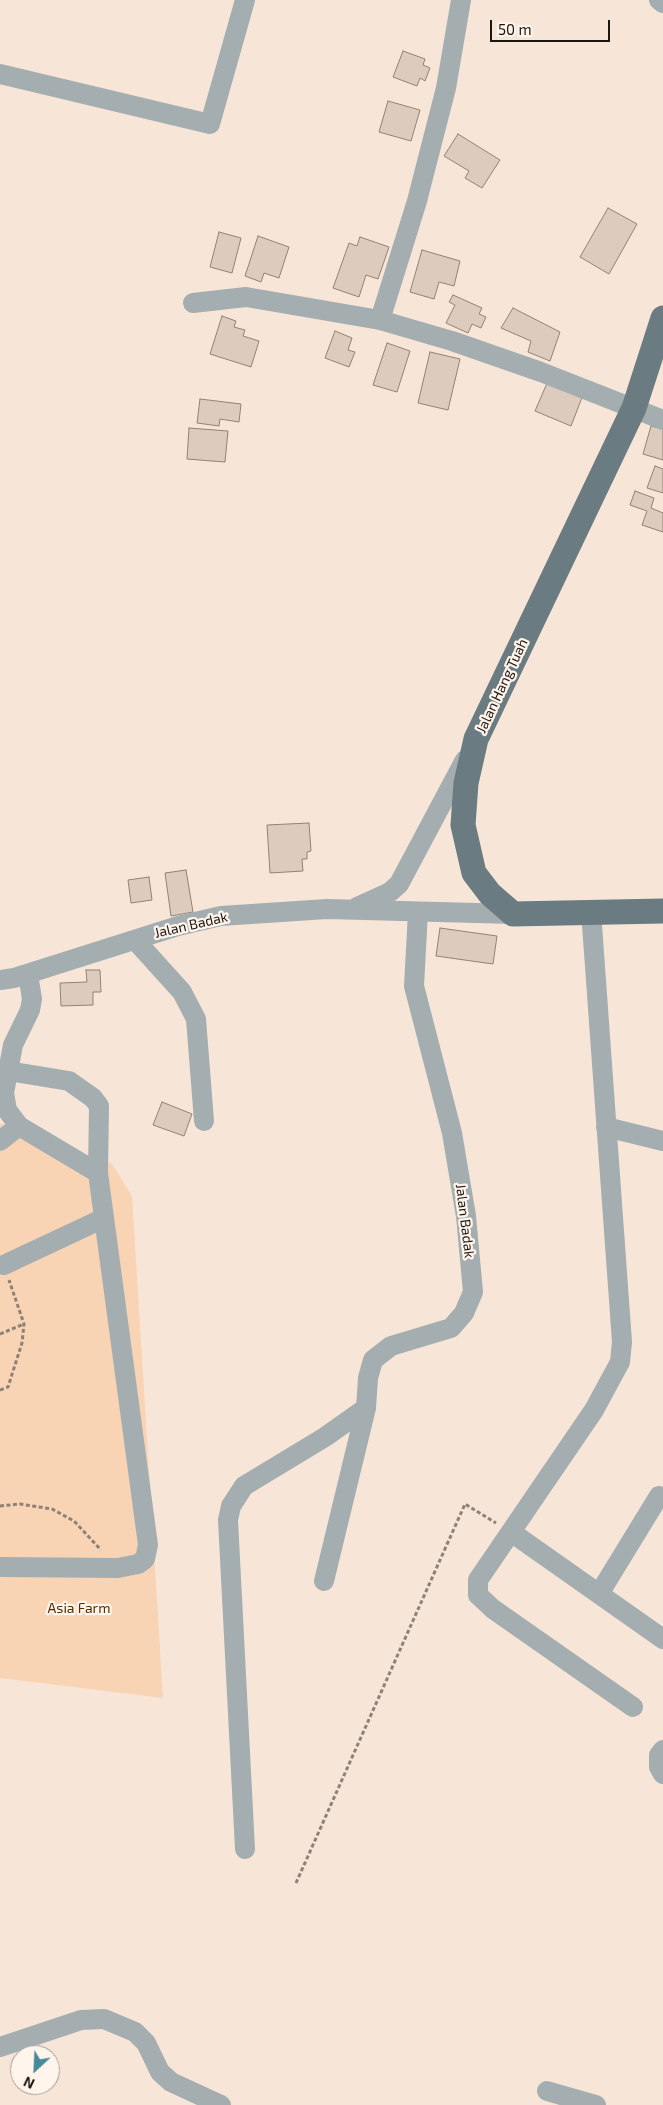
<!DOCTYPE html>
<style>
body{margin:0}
#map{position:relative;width:663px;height:2105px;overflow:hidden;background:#f7e6d8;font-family:"Exo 2",sans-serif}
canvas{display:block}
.north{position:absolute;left:10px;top:2045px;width:50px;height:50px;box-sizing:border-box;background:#fff5ec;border:1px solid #a49c94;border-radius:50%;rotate:205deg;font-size:14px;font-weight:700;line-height:20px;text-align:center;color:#1c1611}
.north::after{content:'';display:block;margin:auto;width:18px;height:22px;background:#468999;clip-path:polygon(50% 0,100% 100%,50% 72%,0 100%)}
.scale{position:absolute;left:490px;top:20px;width:120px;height:22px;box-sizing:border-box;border:2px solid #1c1611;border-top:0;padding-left:6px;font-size:15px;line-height:18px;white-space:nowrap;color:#1c1611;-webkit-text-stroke:4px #fff5ec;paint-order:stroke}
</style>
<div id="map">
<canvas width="663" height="2105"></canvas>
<div class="north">N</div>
<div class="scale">50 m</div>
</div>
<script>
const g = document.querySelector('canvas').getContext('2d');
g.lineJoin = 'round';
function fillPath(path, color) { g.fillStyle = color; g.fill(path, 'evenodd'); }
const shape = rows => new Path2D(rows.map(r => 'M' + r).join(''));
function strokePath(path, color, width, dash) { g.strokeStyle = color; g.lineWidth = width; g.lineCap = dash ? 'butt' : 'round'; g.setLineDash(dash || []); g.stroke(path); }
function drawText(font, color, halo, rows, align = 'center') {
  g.font = font + ' "Exo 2",sans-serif'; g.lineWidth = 4.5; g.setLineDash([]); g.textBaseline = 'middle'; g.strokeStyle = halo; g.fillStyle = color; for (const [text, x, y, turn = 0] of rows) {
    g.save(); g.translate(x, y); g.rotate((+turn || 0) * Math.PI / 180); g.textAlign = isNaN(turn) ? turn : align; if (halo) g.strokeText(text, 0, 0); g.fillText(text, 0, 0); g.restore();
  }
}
fillPath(shape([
 [0,1123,112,1164,132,1196,163,1698,0,1678]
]), '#f8d4b5');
const building = shape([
 [403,51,425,59,423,65,430,68,425,81,420,78,417,86,393,77,403,51],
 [388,101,420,110,411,141,379,132,388,101],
 [458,134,500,160,482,188,465,178,469,171,444,156,458,134],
 [608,208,637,224,609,274,580,257,608,208],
 [219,232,241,238,232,273,210,267,219,232],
 [258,236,289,247,279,278,264,273,261,282,245,276,258,236],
 [360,237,389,247,378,279,366,275,359,297,333,288,349,243,357,246,360,237],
 [422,250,460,261,454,286,439,282,434,299,410,292,422,250],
 [453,295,482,308,479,314,486,317,481,328,472,324,468,333,446,323,455,305,449,302,453,295],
 [513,308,560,332,550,361,528,352,531,341,501,328,513,308],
 [222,316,236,321,234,327,245,330,243,336,259,341,251,367,210,354,222,316],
 [335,331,352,338,348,350,355,352,349,367,325,358,335,331],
 [387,343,410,351,397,392,373,385,387,343],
 [430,352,460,359,448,410,418,403,430,352],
 [548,381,583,395,571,426,535,411,548,381],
 [200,399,241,404,239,422,220,419,219,426,197,423,200,399],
 [651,426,663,429,663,460,643,454,651,426],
 [189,428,228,431,225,462,187,459,189,428],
 [655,466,663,469,663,493,647,488,655,466],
 [635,491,654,498,651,508,663,513,663,532,642,525,647,511,630,505,635,491],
 [309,823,311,851,307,852,307,859,302,859,303,871,270,873,267,825,309,823],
 [186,870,193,912,171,916,165,873,186,870],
 [149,877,152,900,131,903,128,880,149,877],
 [440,928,497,936,493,964,436,956,440,928],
 [86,970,100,970,101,992,93,992,93,1005,61,1006,60,983,87,982,86,970],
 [162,1102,192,1114,184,1136,153,1125,162,1102]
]);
fillPath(building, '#ddccbe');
strokePath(building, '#918275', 1);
strokePath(shape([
 [0,1334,24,1324],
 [0,1390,8,1387,22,1343,24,1324,9,1280],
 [0,1506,20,1504,52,1509,74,1521,101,1550],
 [296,1883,465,1504,496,1523]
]), '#8e8278', 3, [4, 2.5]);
strokePath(shape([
 [659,0,663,3],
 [0,74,210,124,245,0],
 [193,303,246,297,380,320,452,341,541,372,663,420],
 [380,320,417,201,446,88,461,0],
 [357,907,390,892,399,884,465,760],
 [591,911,622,1342,620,1362,594,1410,478,1580,478,1595,493,1609,633,1707],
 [135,940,182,992,196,1019,204,1121],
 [28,974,32,999,30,1010,13,1045,4,1093,7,1110,19,1126,98,1173],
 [0,980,14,978,178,926,221,916,327,909,513,914],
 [606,1127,663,1141],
 [0,1141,19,1126],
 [4,1265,104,1218],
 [511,1532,663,1639],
 [0,1567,118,1568,138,1564,145,1559,148,1545,98,1173,99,1106,93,1098,69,1081,8,1071],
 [324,1581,366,1408,368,1378,373,1360,391,1346,451,1328,464,1313,473,1292,466,1216,452,1133,414,986,418,912],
 [599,1594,659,1496],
 [663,1750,659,1755,659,1767,663,1774],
 [245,1849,228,1520,231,1506,244,1486,325,1437,366,1408],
 [0,2047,81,2020,104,2019,135,2032,146,2043,160,2072,171,2082,221,2105],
 [547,2091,596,2105]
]), '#a4aeb1', 20);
strokePath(shape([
 [663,318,634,408,476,739,466,783,463,825,474,873,490,894,513,914,663,911]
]), '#6a7c81', 25);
drawText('14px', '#1c1611', '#fff5ec', [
 ["Jalan Hang Tuah",502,686,-65],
 ["Jalan Badak",191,925,-13],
 ["Jalan Badak",465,1221,83]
]);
drawText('14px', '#542c00', '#fff5ec', [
 ["Asia Farm",79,1608]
]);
</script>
